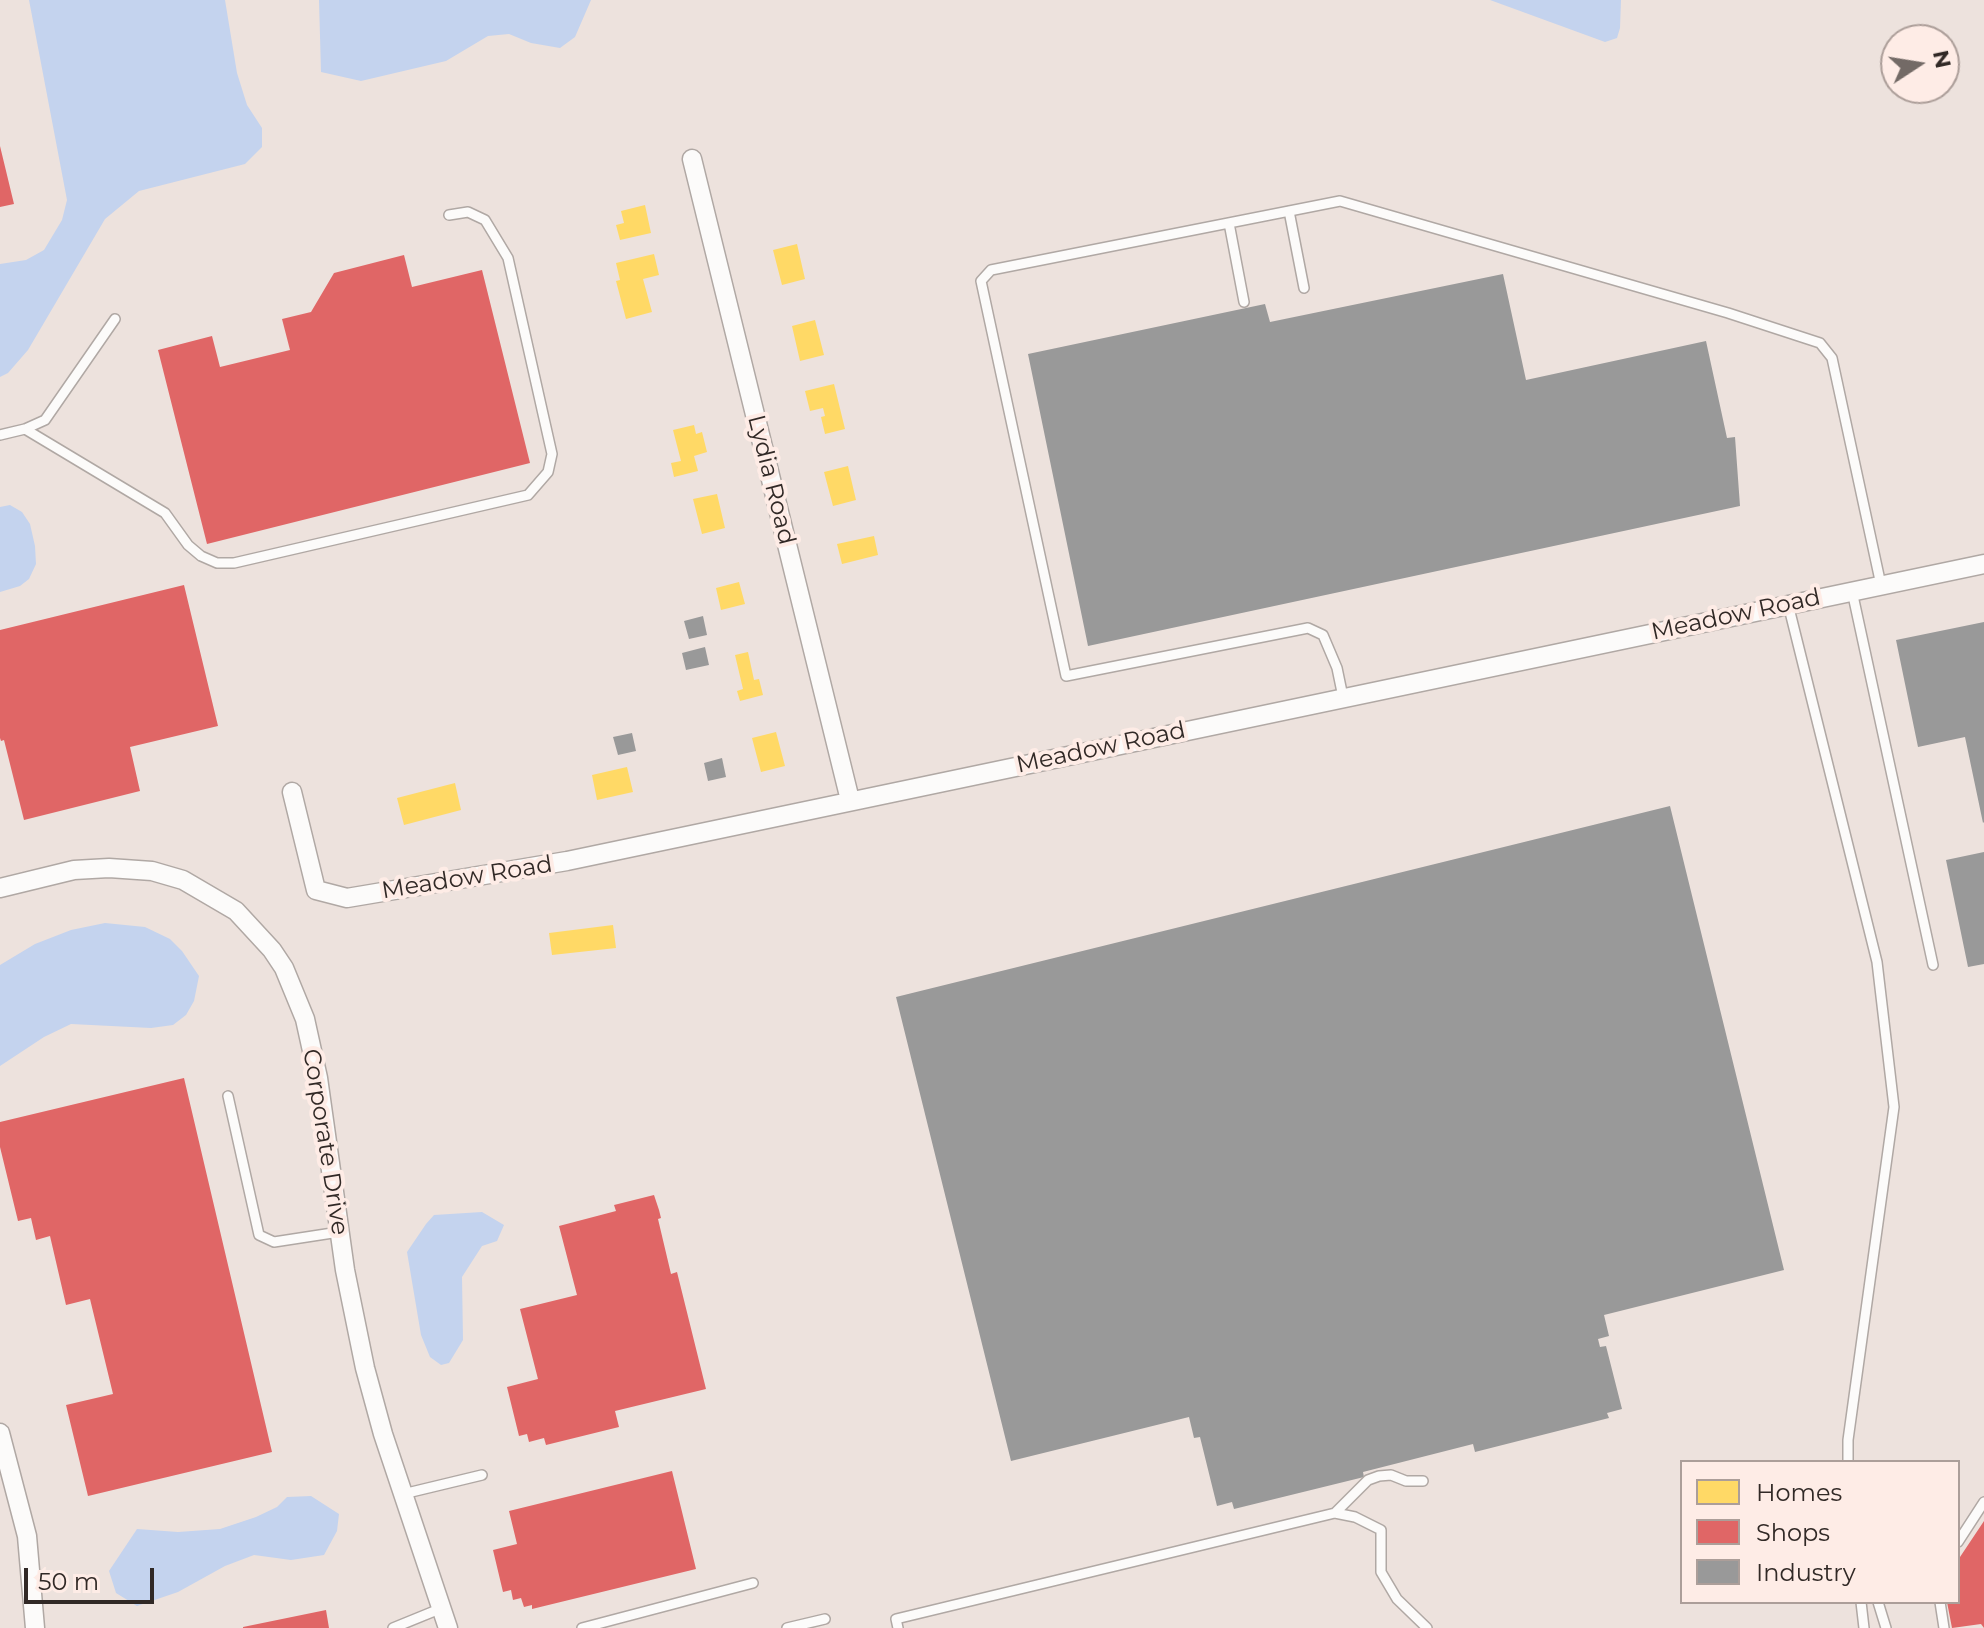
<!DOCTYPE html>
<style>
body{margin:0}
#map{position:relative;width:1984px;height:1628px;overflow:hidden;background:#ede2dd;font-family:Montserrat,sans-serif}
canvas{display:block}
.legend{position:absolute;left:1680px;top:1460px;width:280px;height:144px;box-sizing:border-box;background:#feece6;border:2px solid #ac9e99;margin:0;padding:10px 14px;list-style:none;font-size:24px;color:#312926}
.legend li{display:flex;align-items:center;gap:16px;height:40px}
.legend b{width:40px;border:2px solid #ac9e99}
.north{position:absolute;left:1880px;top:24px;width:80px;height:80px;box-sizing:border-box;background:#feece6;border:2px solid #ac9e99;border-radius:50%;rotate:78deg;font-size:22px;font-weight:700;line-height:32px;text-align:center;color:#312926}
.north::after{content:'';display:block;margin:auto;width:28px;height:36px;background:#736a66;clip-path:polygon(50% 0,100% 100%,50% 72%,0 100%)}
.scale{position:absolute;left:24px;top:1568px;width:130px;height:36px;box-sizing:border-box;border:4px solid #312926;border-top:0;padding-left:10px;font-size:24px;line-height:28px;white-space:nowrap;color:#312926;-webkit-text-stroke:6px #feece6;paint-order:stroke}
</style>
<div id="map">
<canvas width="1984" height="1628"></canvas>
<ul class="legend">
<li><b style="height:22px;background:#ffd966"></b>Homes</li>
<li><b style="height:22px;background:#e06666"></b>Shops</li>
<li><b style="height:22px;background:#999"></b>Industry</li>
</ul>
<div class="north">N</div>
<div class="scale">50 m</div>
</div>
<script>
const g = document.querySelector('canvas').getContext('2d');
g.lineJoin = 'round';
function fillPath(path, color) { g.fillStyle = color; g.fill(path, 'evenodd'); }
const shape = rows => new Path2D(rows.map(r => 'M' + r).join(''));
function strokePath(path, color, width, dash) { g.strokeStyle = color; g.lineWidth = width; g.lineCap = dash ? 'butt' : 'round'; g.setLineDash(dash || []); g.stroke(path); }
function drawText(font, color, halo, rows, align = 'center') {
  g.font = font + ' Montserrat,sans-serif'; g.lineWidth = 8; g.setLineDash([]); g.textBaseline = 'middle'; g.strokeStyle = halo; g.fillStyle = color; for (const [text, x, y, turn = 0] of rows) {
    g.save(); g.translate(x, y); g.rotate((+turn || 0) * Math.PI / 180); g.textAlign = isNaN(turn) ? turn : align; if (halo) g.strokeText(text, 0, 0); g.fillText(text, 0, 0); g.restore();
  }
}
fillPath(shape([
 [29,0,225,0,237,73,247,105,262,128,262,147,245,164,139,191,105,219,28,350,8,373,0,377,0,264,26,260,44,250,62,220,67,200],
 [319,0,591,0,575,37,560,48,531,43,509,34,488,36,446,61,361,81,321,72],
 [1490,0,1621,0,1620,28,1617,38,1605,42],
 [10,505,22,512,30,524,35,546,36,564,29,579,20,586,0,592,0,507],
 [105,923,145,927,170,939,182,951,199,976,194,1001,186,1015,173,1025,151,1028,71,1024,44,1037,0,1066,0,965,35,944,71,930],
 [482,1212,504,1225,497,1241,482,1246,462,1277,463,1340,449,1363,441,1365,430,1357,421,1335,407,1252,426,1224,434,1215],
 [311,1496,339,1514,337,1531,324,1555,291,1560,254,1555,225,1566,178,1592,137,1606,116,1593,109,1571,137,1529,178,1532,220,1529,256,1517,277,1507,287,1497]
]), '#c4d3ee');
fillPath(shape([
 [645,205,651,233,620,240,616,225,624,223,621,211],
 [797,244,805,279,782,285,773,250],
 [654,254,659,275,643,279,652,312,626,319,616,281,620,280,616,263],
 [815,320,824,355,800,361,792,326],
 [834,384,845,429,825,434,821,417,825,416,823,408,810,411,805,391],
 [694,425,696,434,702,432,707,452,694,456,698,471,674,477,671,463,681,461,673,430],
 [848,466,856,500,833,506,824,472],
 [717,494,725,528,702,534,693,499],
 [874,536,878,555,842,564,837,544],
 [739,582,745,604,721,610,716,588],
 [748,652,754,680,759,679,763,695,740,701,737,691,743,689,735,655],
 [776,732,785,766,761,772,752,738],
 [627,767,633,792,597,800,592,775],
 [455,783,461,810,404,825,397,798],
 [613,925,616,948,552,955,549,933]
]), '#ffd966');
fillPath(shape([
 [0,146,14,204,0,207],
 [404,255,412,287,482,270,530,463,207,544,158,350,212,336,220,367,290,350,282,319,311,312,334,273],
 [184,585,218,726,130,747,140,791,24,820,4,740,1,741,0,738,0,630],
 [184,1078,272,1452,88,1496,66,1405,113,1394,90,1299,66,1305,50,1236,36,1240,31,1218,18,1221,0,1147,0,1122],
 [654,1195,659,1210,661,1218,658,1219,671,1274,677,1272,706,1389,615,1411,619,1427,546,1445,544,1438,529,1442,527,1434,519,1436,507,1387,538,1379,520,1309,577,1295,559,1226,616,1211,614,1205],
 [672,1471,696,1569,532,1609,532,1605,524,1607,521,1598,513,1600,511,1590,503,1592,493,1550,517,1544,509,1511],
 [1984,1521,1984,1628,1981,1624,1952,1628,1947,1602,1958,1602,1958,1560],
 [326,1610,329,1628,243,1628,243,1627]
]), '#e06666');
fillPath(shape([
 [1503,274,1526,380,1706,341,1727,438,1735,437,1740,506,1088,646,1028,354,1265,304,1270,322],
 [703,616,707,635,689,639,684,621],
 [1984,622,1984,822,1983,823,1965,737,1918,747,1896,640],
 [705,647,709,665,686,670,682,653],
 [632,733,636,751,618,755,613,737],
 [722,758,726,777,708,781,704,763],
 [1670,806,1784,1270,1604,1315,1609,1336,1598,1339,1600,1347,1606,1346,1622,1409,1607,1413,1609,1418,1475,1452,1473,1444,1363,1472,1364,1477,1234,1509,1232,1502,1217,1506,1200,1437,1194,1438,1189,1417,1011,1461,896,997],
 [1984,852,1984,964,1968,967,1946,860]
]), '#999');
const lane = shape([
 [1289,211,1304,288],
 [1229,223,1244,302],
 [25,429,165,513,188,545,201,556,217,563,234,563,528,495,548,472,552,454,508,258,485,220,468,212,449,215],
 [0,435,25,429,45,420,115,319],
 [1852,591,1933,965],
 [1788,604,1877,962,1894,1107,1848,1440,1848,1462],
 [1343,697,1337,668,1323,635,1308,628,1066,676,981,281,991,270,1340,201,1728,313,1820,343,1832,358,1881,585],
 [228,1096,259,1235,274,1242,339,1232],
 [403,1494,482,1475],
 [1335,1513,1368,1480,1379,1476,1391,1475,1406,1481,1423,1481],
 [1958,1542,1984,1502],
 [1861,1602,1864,1628],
 [1878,1602,1886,1628],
 [1940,1602,1944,1628],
 [393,1628,442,1608],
 [582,1628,753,1583],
 [787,1628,825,1619],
 [898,1628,896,1619,1335,1513,1355,1517,1381,1530,1381,1572,1397,1599,1427,1628]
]);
const street = shape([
 [692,159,850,800],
 [292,792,316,890,347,898,567,861,1984,564],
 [0,888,74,870,109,868,152,871,183,880,236,911,272,950,284,968,305,1019,318,1078,345,1270,365,1368,383,1434,448,1628],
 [0,1433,27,1536,35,1628]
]);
strokePath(lane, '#b0a8a4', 12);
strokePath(street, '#b0a8a4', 21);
strokePath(lane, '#fcfbfa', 9);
strokePath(street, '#fcfbfa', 18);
drawText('24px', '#312926', '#feece6', [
 ["Lydia Road",771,480,76],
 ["Meadow Road",1736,615,-12],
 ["Meadow Road",1101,748,-12],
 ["Meadow Road",467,878,-9],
 ["Corporate Drive",325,1142,81]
]);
</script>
